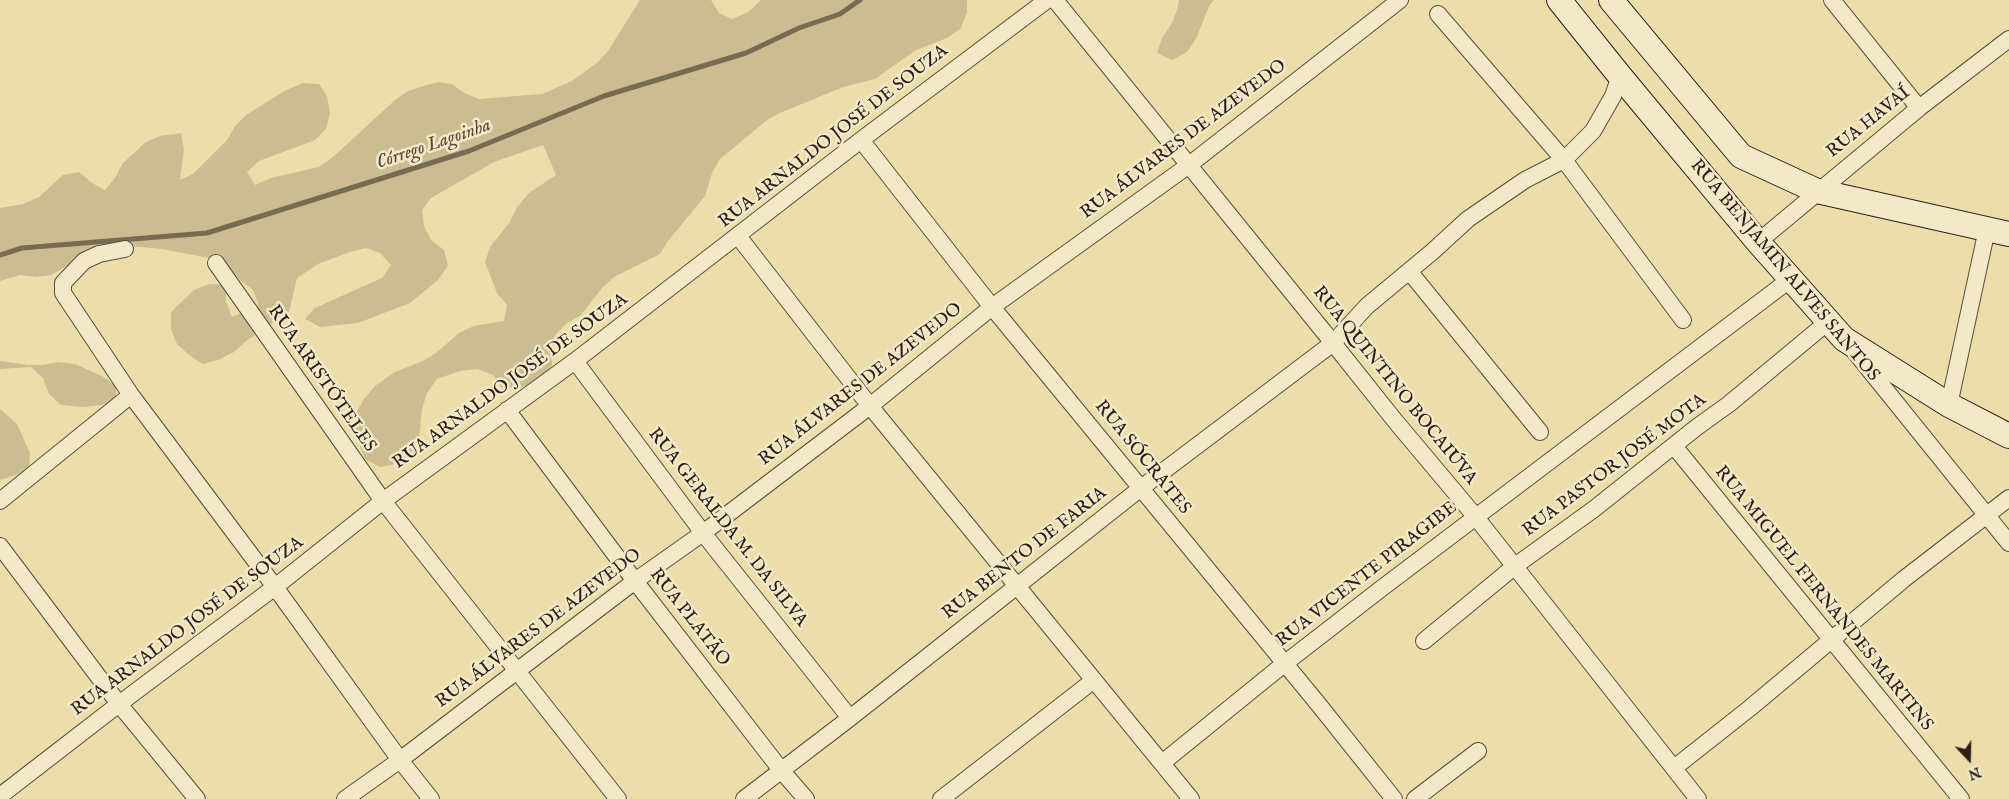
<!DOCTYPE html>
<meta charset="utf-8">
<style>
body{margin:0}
#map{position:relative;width:2009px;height:799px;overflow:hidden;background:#ecddaa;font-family:"IM FELL English",serif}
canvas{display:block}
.north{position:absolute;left:1944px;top:734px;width:50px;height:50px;-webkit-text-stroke:4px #f3e9c8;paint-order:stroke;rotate:159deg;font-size:14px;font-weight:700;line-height:20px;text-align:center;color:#2a2018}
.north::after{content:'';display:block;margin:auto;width:18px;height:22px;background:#2a2018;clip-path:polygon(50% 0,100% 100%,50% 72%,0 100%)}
</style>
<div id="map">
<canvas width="2009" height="799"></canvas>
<div class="north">N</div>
</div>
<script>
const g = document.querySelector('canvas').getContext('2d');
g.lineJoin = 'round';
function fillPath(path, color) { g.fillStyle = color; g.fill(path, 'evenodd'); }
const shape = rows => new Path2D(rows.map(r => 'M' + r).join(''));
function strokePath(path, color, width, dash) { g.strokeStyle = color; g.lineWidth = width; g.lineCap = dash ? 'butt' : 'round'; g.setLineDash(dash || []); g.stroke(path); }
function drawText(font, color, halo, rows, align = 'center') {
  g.font = font + ' "IM FELL English",serif'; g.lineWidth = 5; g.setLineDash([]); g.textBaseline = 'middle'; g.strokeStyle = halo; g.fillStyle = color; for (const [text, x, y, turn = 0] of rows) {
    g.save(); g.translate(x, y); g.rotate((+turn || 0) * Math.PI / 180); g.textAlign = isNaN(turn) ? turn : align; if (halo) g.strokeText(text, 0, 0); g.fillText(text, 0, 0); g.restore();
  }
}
fillPath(shape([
 [640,0,711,0,719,13,732,19,748,12,761,0,967,0,967,12,961,28,947,38,916,50,875,79,843,87,780,113,767,120,720,159,712,173,705,196,668,241,660,254,614,277,602,288,581,315,567,323,555,335,551,350,552,365,544,379,518,388,502,388,493,375,478,369,460,371,437,379,427,393,422,409,419,440,410,455,396,464,380,467,365,459,353,429,356,413,364,399,375,386,395,372,423,361,436,353,459,333,474,326,504,321,507,305,497,293,485,262,490,247,510,222,517,207,529,193,556,175,543,145,494,162,431,198,422,210,424,226,431,240,444,250,448,266,438,280,410,303,358,323,320,327,305,319,315,308,382,278,391,265,380,253,366,248,350,252,318,264,297,278,289,312,246,341,234,352,218,360,203,364,189,355,177,344,171,329,171,312,194,290,209,284,226,285,226,301,232,317,259,305,253,290,214,259,162,249,130,246,81,258,51,275,36,277,20,275,0,281,0,208,23,204,39,197,63,175,79,172,92,183,105,190,115,178,123,163,146,142,160,136,181,133,184,149,180,180,193,174,227,140,235,126,246,115,286,90,303,83,319,84,327,96,330,113,326,129,315,140,259,161,247,172,255,185,271,178,319,167,333,157,395,100,408,91,423,86,438,82,452,84,464,93,479,99,542,94,572,81,598,62,608,51],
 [1179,0,1214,0,1209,6,1196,39,1187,52,1172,60,1157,53,1162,38,1171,25,1177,10],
 [0,361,28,365,43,365,58,362,75,364,102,376,116,386,116,403,84,407,61,405,49,394,43,378,31,367,0,369],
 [0,409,17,424,30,453,29,471,0,480]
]), '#cbbd91');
strokePath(shape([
 [0,255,22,248,207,233,469,151,604,96,746,53,799,28,840,14,860,0]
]), '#776b52', 5);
const street = shape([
 [1055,0,1333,343,1396,422,1475,516,1698,799],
 [1832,0,1919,108],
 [1438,14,1564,160,1683,320],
 [861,140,992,307,1319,705,1394,799],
 [738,236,870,406,1191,799],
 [1758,242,1919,108,2009,39],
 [125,249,99,254,84,261,63,283,63,293,131,395,275,587,400,760,431,799],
 [216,263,383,501,618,799],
 [1409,271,1540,432],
 [1855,352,2009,543],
 [575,361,703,533,850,718],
 [1949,405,1987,229],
 [507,410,635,581,781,770,806,799],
 [1674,446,1961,799],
 [0,501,131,395],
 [0,546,119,704,197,799],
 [1424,641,1515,566,1594,509,1697,427,1729,404,1829,321],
 [1162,763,1284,664,1382,588,1792,278],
 [1674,768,1750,708,1904,579,2009,498],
 [0,796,119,704,275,587,383,501,575,361,861,140,1047,0],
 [345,799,400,760,635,581,703,533,870,406,992,307,1189,165,1400,0],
 [744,799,850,718,1141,488,1333,343,1367,306,1432,252,1468,219,1525,180,1564,160,1593,131,1613,96,1620,76],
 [941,799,1094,680],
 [1415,799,1478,751]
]);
const secondary = shape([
 [1559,0,1620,76,1758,242,1844,339,1949,405,2009,436],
 [1611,0,1741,156,1817,191,2009,234]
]);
strokePath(street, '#5a4f3c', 18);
strokePath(secondary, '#2a2018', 26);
strokePath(street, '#f3e9c8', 16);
strokePath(secondary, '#f3e9c8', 24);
drawText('18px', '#2a2018', '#f3e9c8', [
 ["RUA HAVAÍ",1869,123,-39],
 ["RUA ARNALDO JOSÉ DE SOUZA",834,137,-38],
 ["RUA ÁLVARES DE AZEVEDO",1184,140,-37],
 ["RUA BENJAMIN ALVES SANTOS",1784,271,50],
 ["RUA ARISTÓTELES",321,379,55],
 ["RUA ARNALDO JOSÉ DE SOUZA",511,382,-36],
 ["RUA ÁLVARES DE AZEVEDO",861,385,-38],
 ["RUA QUINTINO BOCAIÚVA",1394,386,51],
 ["RUA SÓCRATES",1142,458,51],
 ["RUA PASTOR JOSÉ MOTA",1615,466,-37],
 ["RUA GERALDA M. DA SILVA",727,528,52],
 ["RUA BENTO DE FARIA",1025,554,-38],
 ["RUA VICENTE PIRAGIBE",1367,575,-38],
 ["RUA MIGUEL FERNANDES MARTINS",1823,599,51],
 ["RUA PLATÃO",689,618,52],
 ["RUA ARNALDO JOSÉ DE SOUZA",188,627,-37],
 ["RUA ÁLVARES DE AZEVEDO",539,629,-37]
]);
drawText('italic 19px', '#574c3a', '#f3e9c8', [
 ["Córrego Lagoinha",434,145,-19]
]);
</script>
